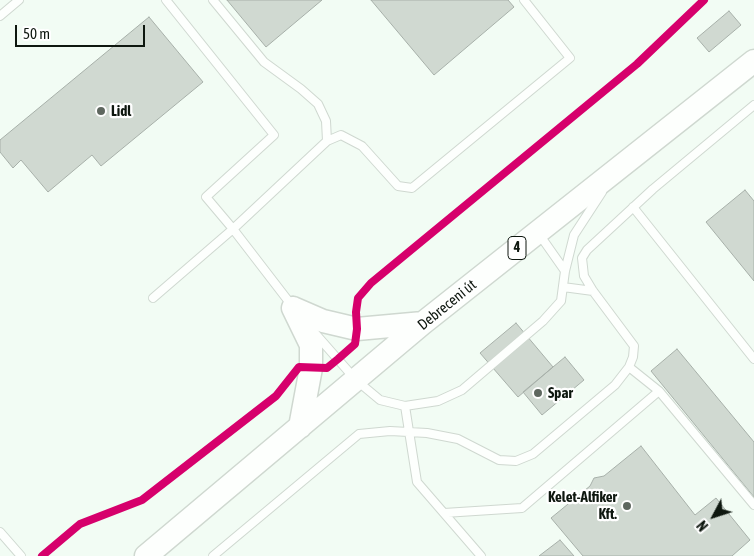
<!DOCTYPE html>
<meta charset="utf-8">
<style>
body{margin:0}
#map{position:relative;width:754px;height:556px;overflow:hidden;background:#f2fcf4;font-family:"Asap Condensed",sans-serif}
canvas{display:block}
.north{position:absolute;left:689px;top:491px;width:50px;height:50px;-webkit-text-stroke:4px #fff;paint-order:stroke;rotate:230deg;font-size:14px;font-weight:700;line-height:20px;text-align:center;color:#0e170f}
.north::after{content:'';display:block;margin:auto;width:18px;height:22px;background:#0e170f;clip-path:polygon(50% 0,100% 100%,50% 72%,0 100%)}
.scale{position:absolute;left:15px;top:25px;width:130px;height:22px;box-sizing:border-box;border:2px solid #0e170f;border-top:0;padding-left:6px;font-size:15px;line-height:18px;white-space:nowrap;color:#0e170f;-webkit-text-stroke:4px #fff;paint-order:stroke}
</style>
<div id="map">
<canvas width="754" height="556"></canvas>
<div class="north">N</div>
<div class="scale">50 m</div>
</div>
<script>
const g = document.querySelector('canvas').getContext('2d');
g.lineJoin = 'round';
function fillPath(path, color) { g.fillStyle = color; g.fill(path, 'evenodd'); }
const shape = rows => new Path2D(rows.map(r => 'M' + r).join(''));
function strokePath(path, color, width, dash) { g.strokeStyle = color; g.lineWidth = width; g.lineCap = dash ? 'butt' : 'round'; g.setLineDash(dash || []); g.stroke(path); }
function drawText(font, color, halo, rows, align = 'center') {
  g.font = font + ' "Asap Condensed",sans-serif'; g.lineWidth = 4.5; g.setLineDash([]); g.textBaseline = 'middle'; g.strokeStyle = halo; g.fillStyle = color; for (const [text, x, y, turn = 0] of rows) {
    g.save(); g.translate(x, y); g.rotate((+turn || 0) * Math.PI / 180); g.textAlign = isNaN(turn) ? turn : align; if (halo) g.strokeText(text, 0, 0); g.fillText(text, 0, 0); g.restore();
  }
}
const building = shape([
 [227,0,322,0,266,47,227,0],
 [371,0,508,0,514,7,434,75,371,0],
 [729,11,741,25,709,52,697,38,729,11],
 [149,17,203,82,101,166,92,155,48,192,21,160,13,168,0,152,0,140,149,17],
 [745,190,754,201,754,281,706,222,745,190],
 [516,323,553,367,518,397,480,353,516,323],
 [677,349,754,442,754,497,651,371,677,349],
 [565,357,584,380,542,415,523,392,565,357],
 [641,446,695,515,716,498,750,540,732,556,583,556,551,518,590,486,594,478,604,476,641,446],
 [560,540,574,556,539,556,560,540]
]);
fillPath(building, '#d0d9d1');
strokePath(building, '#a7b0a9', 1);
const service = shape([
 [166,0,274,135,206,197,233,229,293,307],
 [0,16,19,0],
 [327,141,341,135,362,146,398,186,412,188,570,58,524,0],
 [633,207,754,359],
 [539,234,565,271],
 [563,287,593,291],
 [153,298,233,229,327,141,326,121,318,104,301,89,264,62,213,0],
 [313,331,356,380,380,400,405,406,438,401,462,390,543,321,561,301,565,271,574,235,602,192],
 [629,367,659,391,754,505],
 [405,406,417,482,481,556],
 [444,513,522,508,659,391],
 [0,532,21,556],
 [213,556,359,434,390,431,427,433,458,439,499,460,516,461,533,454,615,385,629,367,633,357,634,346,593,291,584,276,582,258,587,250,653,189,754,105]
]);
const primary = shape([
 [293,308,323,321,357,329,423,323],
 [293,308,311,345,311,368,300,427],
 [146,556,423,323,754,61]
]);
strokePath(service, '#cfd8d0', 10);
strokePath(primary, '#cfd8d0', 25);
strokePath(service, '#fdfffd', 8);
strokePath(primary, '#fdfffd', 22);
strokePath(shape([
 [42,556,80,524,142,500,276,396,299,367,327,368,338,359,355,344,357,329,356,312,358,298,371,283,637,64,704,0]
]), '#d6006c', 8);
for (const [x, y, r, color] of [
 [101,111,5,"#5e675f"],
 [538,393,5,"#5e675f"],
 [627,506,5,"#5e675f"]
]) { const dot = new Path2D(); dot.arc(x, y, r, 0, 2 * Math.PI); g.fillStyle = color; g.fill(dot); strokePath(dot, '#fff', 2); }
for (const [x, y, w] of [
 [517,248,18]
]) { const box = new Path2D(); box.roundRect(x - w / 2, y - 11.5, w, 23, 4); g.fillStyle = '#fff'; g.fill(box); strokePath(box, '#0e170f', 1); }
drawText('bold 14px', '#0e170f', null, [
 ["4",517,248]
]);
drawText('bold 15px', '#0e170f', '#fff', [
 ["Lidl",111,111],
 ["Spar",548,393],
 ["Kelet-Alfiker",617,497,"right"],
 ["Kft.",617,514,"right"]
], 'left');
drawText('15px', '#0e170f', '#fff', [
 ["Debreceni út",447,305,-39]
]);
</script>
